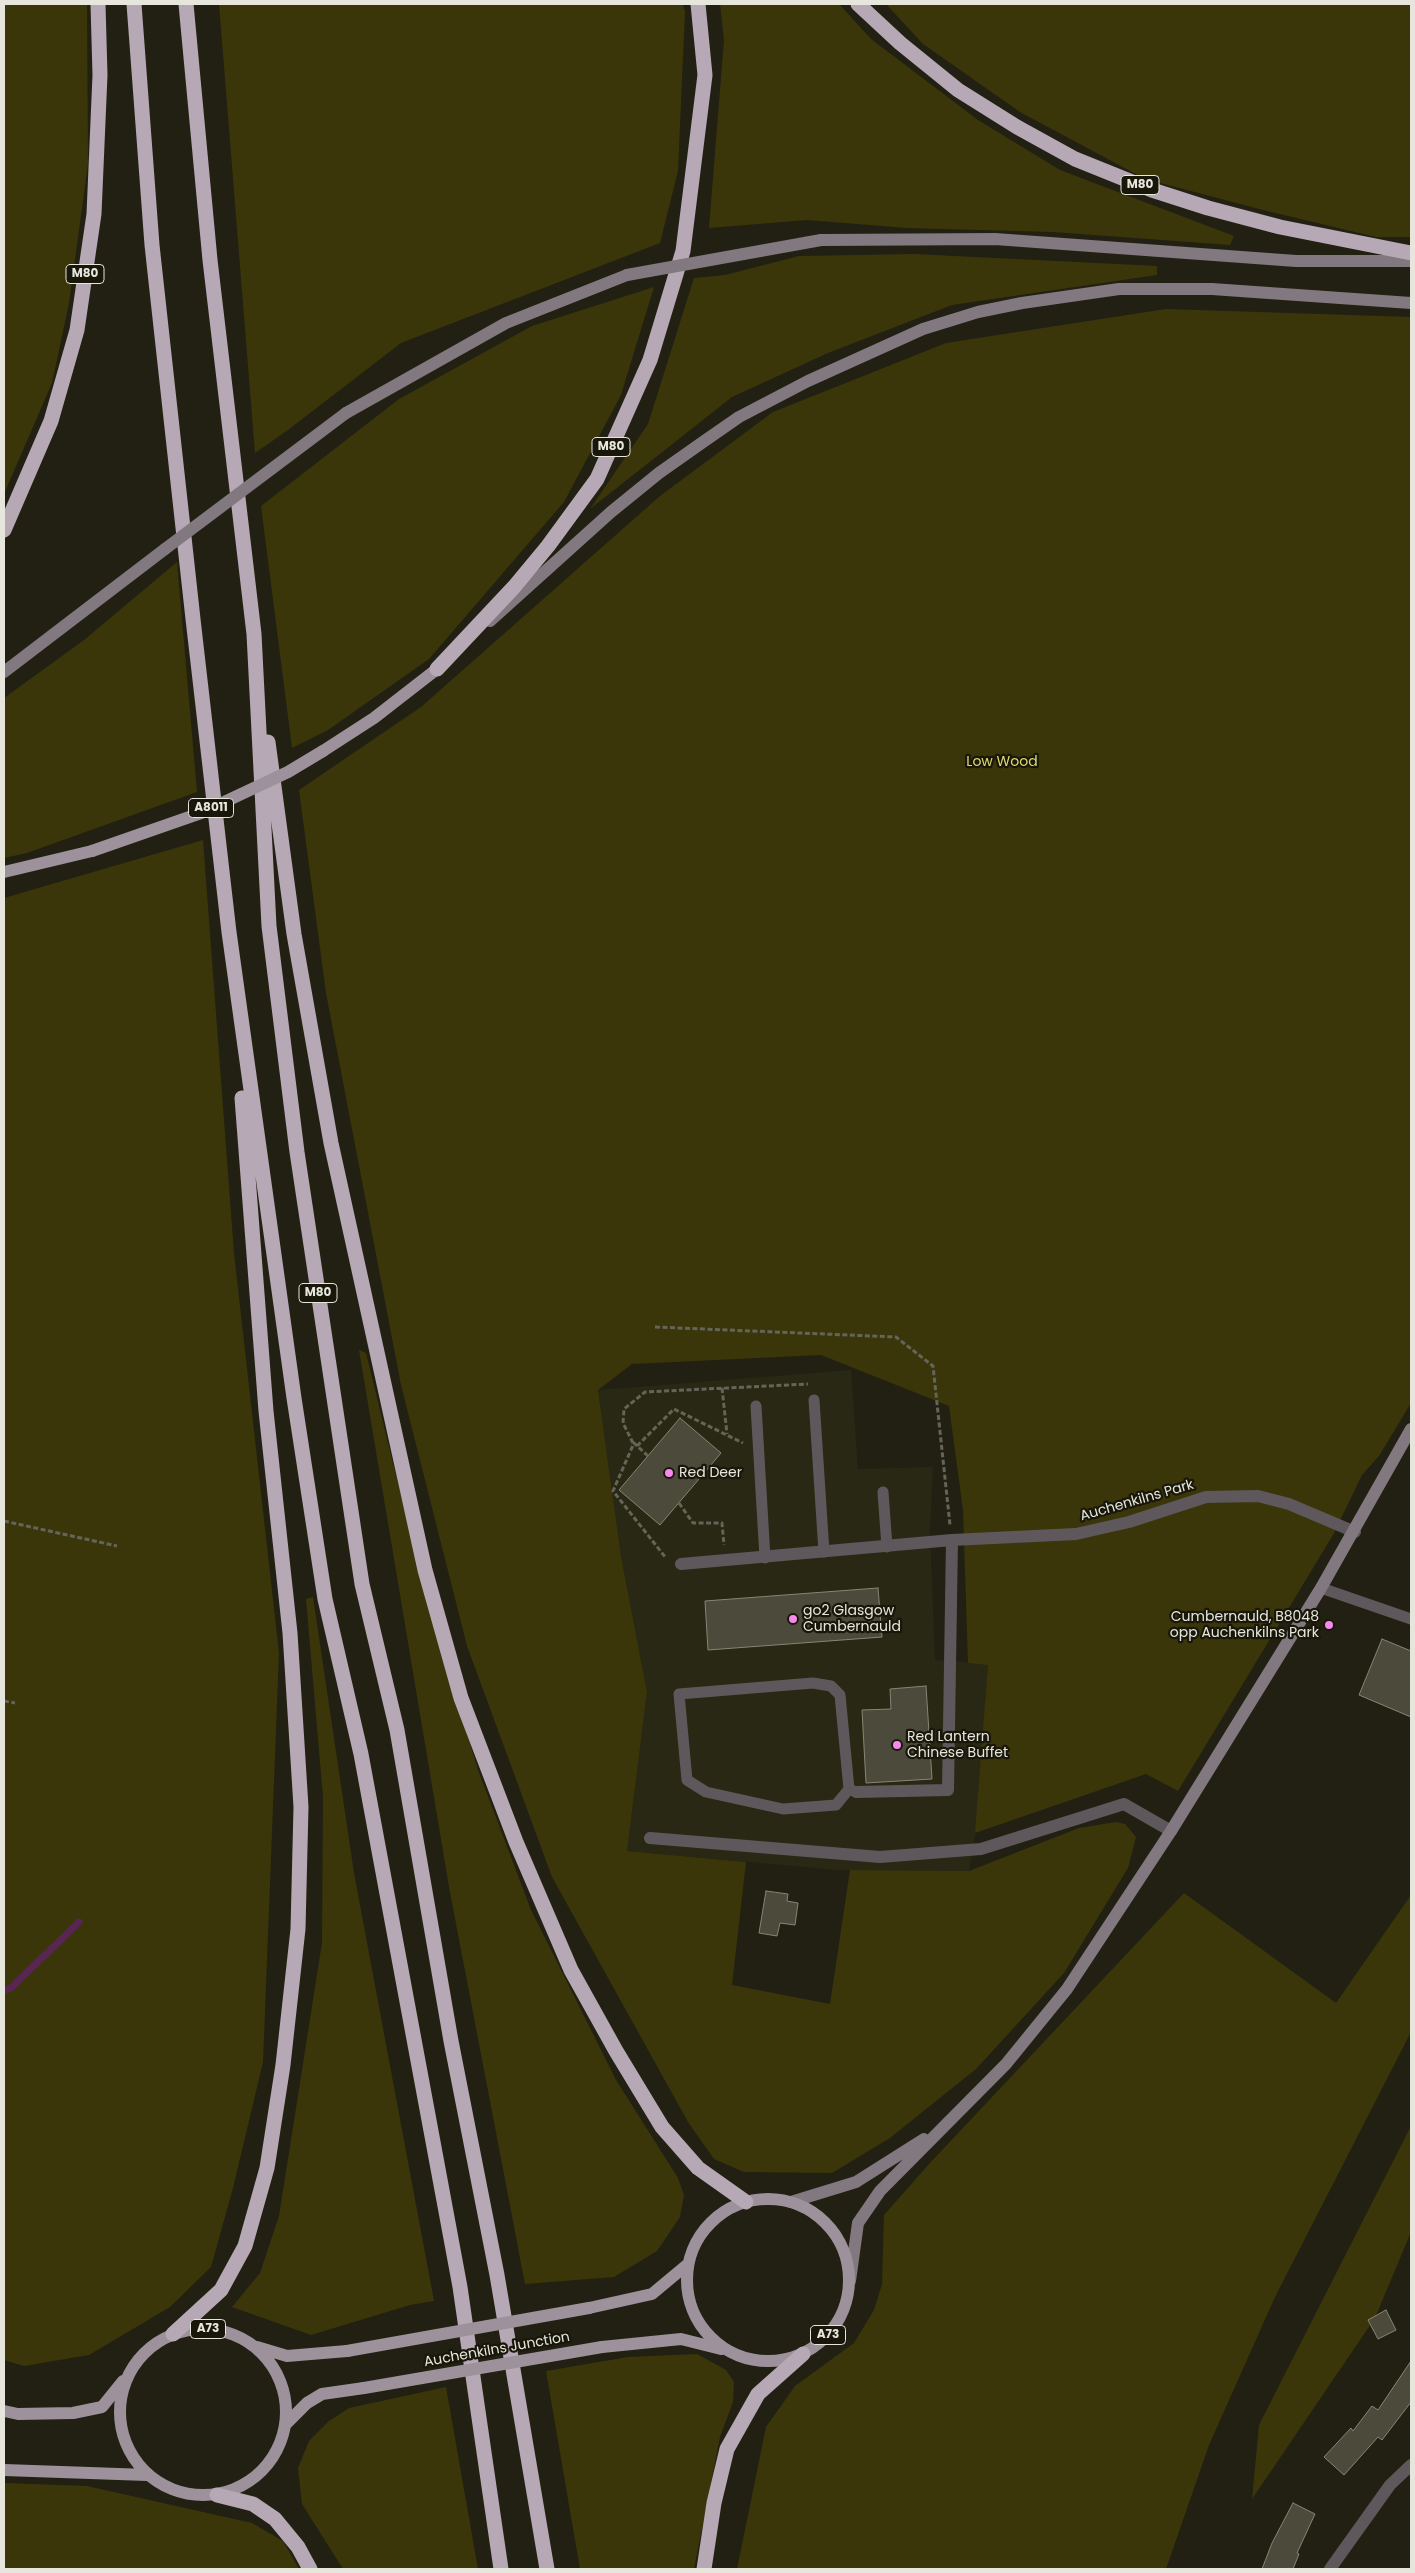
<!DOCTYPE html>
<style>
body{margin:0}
#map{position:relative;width:1415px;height:2573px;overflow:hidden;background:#212013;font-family:Poppins,sans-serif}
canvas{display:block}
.frame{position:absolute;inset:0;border:5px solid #e7e6dd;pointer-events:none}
</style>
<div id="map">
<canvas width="1415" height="2573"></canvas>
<div class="frame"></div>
</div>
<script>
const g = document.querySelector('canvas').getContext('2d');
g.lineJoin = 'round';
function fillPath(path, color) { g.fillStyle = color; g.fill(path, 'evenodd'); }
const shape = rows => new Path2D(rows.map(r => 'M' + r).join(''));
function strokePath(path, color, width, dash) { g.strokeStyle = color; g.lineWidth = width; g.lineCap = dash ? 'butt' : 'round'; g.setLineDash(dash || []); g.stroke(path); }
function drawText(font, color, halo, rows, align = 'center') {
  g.font = font + ' Poppins,sans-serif'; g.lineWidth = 4.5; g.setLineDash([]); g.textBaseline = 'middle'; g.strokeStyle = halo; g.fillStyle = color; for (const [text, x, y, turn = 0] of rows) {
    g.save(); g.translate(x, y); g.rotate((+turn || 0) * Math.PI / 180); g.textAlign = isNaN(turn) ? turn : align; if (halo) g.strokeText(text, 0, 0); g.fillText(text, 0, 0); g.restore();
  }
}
fillPath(shape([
 [851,1370,858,1469,933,1467,930,1529,935,1660,988,1664,978,1820,969,1871,837,1870,627,1851,647,1692,621,1556,598,1390]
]), '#292814');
fillPath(shape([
 [4,4,87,4,88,164,69,303,52,383,4,494],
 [219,4,683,4,685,12,678,171,660,243,401,343,288,430,255,453],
 [720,4,839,4,871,39,978,120,1060,170,1234,236,1230,245,1053,232,907,228,807,220,709,228,724,40],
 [886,4,1411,4,1411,237,1376,237,1263,210,1145,179,1020,112,923,44],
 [914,254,1157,266,1157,275,952,305,828,353,732,397,590,509,648,424,694,278,725,275,799,256],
 [654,287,621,395,564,502,429,659,328,730,292,748,261,506,399,399,532,326],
 [1166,309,1411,317,1411,1403,1379,1456,1362,1475,1333,1535,1178,1791,1146,1774,975,1833,988,1665,968,1663,963,1510,949,1406,821,1355,632,1364,598,1390,621,1556,647,1692,627,1851,746,1862,732,1985,830,2004,850,1870,969,1871,1079,1828,1116,1822,1125,1824,1136,1837,1128,1868,1064,1973,976,2069,890,2138,832,2173,744,2172,714,2159,688,2122,552,1877,467,1646,401,1385,326,993,299,790,421,707,660,496,773,412,946,343],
 [177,562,197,792,27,853,4,858,4,698,84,640],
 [203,840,234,1253,279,1653,263,2062,233,2188,211,2267,170,2307,89,2355,24,2366,4,2360,4,898],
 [359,1350,366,1353,428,1606,478,1770,531,1910,616,2080,678,2178,684,2195,680,2217,657,2251,614,2277,525,2284,449,1887],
 [313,1597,354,1873,434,2301,410,2305,311,2335,232,2307,260,2273,279,2216,322,1943,323,1797,306,1599],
 [1184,1893,1336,2003,1411,1895,1411,2032,1275,2297,1209,2445,1166,2569,737,2569,766,2427,795,2386,854,2343,874,2310,882,2284,884,2215,929,2164],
 [1411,2126,1411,2232,1375,2318,1252,2499,1259,2425],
 [697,2354,726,2370,734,2382,733,2402,720,2437,694,2569,580,2569,546,2371,628,2357],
 [446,2387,478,2569,343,2569,302,2504,298,2468,309,2441,329,2421,349,2408],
 [4,2483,87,2486,252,2523,283,2541,299,2569,4,2569]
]), '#3a360a');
strokePath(shape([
 [4,1990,11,1988,79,1922]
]), '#592654', 7);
const building = shape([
 [680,1418,721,1453,660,1525,619,1490,680,1418],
 [878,1588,882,1637,708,1650,705,1601,878,1588],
 [1382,1639,1411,1651,1411,1717,1359,1695,1382,1639],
 [926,1686,932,1779,866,1783,862,1710,891,1709,890,1689,926,1686],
 [766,1891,788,1894,787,1901,798,1903,795,1925,780,1923,777,1936,759,1933,766,1891],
 [1386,2310,1396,2330,1378,2339,1368,2320,1386,2310],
 [1411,2361,1411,2402,1382,2440,1378,2437,1344,2475,1324,2457,1351,2428,1353,2431,1372,2406,1378,2410,1411,2361],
 [1293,2503,1315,2514,1297,2553,1299,2554,1293,2569,1262,2569,1272,2543,1293,2503]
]);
fillPath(building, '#4b4a3b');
strokePath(building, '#878676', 1);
strokePath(shape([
 [655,1327,896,1337,933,1366,950,1525],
 [722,1388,727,1434],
 [633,1443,623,1423,624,1409,645,1392,808,1384],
 [637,1446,674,1409,743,1443],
 [648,1456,634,1443,613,1491,666,1558],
 [679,1503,693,1523,722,1523,724,1545],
 [4,1521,117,1546],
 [4,1701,15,1703]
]), '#656458', 3, [5, 2.5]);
strokePath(shape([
 [814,1400,824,1552],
 [756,1406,765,1558],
 [883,1492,887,1547],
 [1321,1588,1411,1619],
 [849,1789,836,1805,783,1809,706,1792,687,1780,679,1694,813,1683,831,1686,840,1695,849,1789,856,1792]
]), '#5e585d', 11);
strokePath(shape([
 [681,1564,952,1540,1076,1534,1129,1522,1206,1497,1258,1496,1289,1504,1355,1532],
 [856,1792,948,1790,952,1540],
 [650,1838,880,1857,981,1849,1124,1804,1171,1831],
 [1330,2569,1390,2485,1411,2465]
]), '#5e585d', 12);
strokePath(shape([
 [821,240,995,239,1296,261,1411,261],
 [346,413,506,323,627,275],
 [490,621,611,512,659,473,703,442,739,417,808,381,923,329,978,312,1022,303,1119,289,1212,289,1411,303],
 [4,672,165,549],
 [791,2202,856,2182,924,2139],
 [850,2281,858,2223,880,2191,1006,2064,1067,1989,1171,1831,1321,1588,1411,1429]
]), '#827880', 12);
strokePath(shape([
 [323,751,374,718,437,669],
 [4,872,92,851],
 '687 2280a81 81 0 1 1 162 0a81 81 0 1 1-162 0Z',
 [589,2308,652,2294,688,2264],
 '120 2412a83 83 0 1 1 166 0a83 83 0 1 1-166 0Z',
 [257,2347,287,2356,347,2351],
 [602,2347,681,2339,721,2349],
 [4,2411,18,2414,73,2413,102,2407,123,2381],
 [285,2425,307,2403,322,2394,364,2388],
 [4,2470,147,2475]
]), '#9d919b', 12);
strokePath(shape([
 [134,4,152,245,193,619,229,932,294,1398,325,1599,361,1754,460,2287,501,2569],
 [186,4,210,260,254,634,269,926,297,1152,362,1584,397,1730,451,2041,497,2275,547,2569],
 [858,4,900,43,958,90,1017,127,1075,159,1152,190,1208,208,1280,227,1411,253],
 [4,530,51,421,77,330,94,214,100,75,98,4],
 [437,669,514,587,548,546,597,479,650,360,683,251,705,75,698,4],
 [268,742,294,934,331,1143,425,1570,461,1698,516,1842,571,1970,616,2051,662,2127,698,2168,746,2202],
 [173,2334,221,2290,245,2246,267,2168,283,2065,298,1929,301,1807,290,1633,266,1411,242,1098],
 [217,2495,253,2504,275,2519,298,2547,310,2569],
 [704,2569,714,2503,727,2449,758,2394,803,2354]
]), '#b6a8b4', 15);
strokePath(shape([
 [627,275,821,240],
 [165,549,346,413]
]), '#827880', 12);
strokePath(shape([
 [92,851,201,813,288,772,323,751],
 [347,2351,589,2308],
 [364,2388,602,2347]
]), '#9d919b', 12);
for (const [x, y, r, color] of [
 [669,1473,5,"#f888eb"],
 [793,1619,5,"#f888eb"],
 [1329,1625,5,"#f888eb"],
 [897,1745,5,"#f888eb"]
]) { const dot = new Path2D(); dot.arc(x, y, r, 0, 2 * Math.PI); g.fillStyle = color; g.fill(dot); strokePath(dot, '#18170a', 2); }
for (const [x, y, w] of [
 [1140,185,38],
 [85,274,38],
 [611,447,38],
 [211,808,45],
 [318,1293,38],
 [208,2329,35],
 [828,2335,35]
]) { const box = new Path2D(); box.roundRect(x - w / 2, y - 9.5, w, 19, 4); g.fillStyle = '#18170a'; g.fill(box); strokePath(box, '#e7e6dd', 1); }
drawText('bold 12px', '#e7e6dd', null, [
 ["M80",1140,185],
 ["M80",85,274],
 ["M80",611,447],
 ["A8011",211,808],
 ["M80",318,1293],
 ["A73",208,2329],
 ["A73",828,2335]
]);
drawText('14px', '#e1d86e', '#18170a', [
 ["Low Wood",1002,762]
]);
drawText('14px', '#e7e6dd', '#18170a', [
 ["Red Deer",679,1473],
 ["go2 Glasgow",803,1611],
 ["Cumbernauld",803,1627],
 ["Cumbernauld, B8048",1319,1617,"right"],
 ["opp Auchenkilns Park",1319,1633,"right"],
 ["Red Lantern",907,1737],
 ["Chinese Buffet",907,1753]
], 'left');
drawText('14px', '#e7e6dd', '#18170a', [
 ["Auchenkilns Park",1137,1501,-16],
 ["Auchenkilns Junction",497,2350,-10]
]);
</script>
